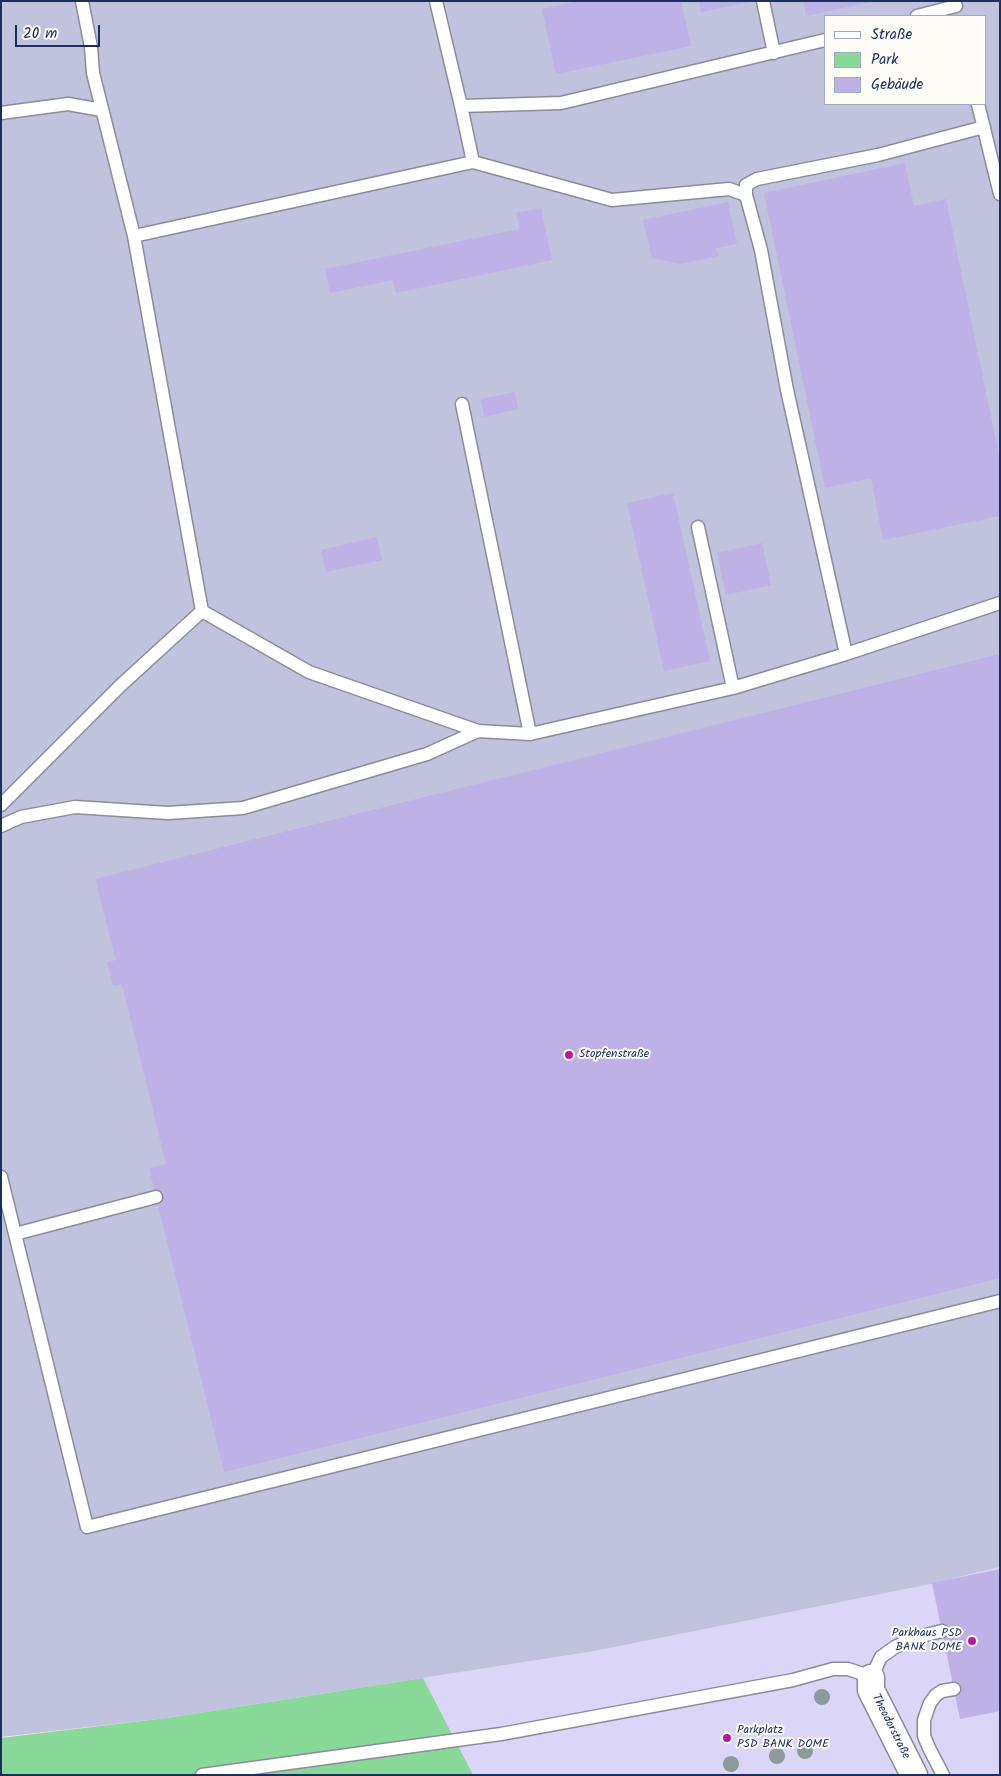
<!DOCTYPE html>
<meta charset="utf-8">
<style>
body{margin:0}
#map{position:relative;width:1001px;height:1776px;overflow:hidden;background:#f8e9d6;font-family:Kalam,sans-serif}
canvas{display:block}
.frame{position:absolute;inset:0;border:2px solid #1b2f5e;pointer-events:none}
.legend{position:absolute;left:824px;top:15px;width:162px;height:90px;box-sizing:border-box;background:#fdfcf7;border:1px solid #a3aaba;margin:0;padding:6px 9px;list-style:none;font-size:15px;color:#1b2f5e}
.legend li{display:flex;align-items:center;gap:10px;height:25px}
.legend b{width:25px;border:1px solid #a3aaba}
.scale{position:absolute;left:15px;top:25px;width:85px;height:22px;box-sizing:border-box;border:2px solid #1b2f5e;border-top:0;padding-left:6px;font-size:15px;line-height:18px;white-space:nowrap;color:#1b2f5e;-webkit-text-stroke:4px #fdfcf7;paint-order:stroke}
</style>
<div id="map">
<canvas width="1001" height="1776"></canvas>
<div class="frame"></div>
<ul class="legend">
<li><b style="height:6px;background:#fff"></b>Straße</li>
<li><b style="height:14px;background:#88d898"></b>Park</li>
<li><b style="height:14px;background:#beb1e5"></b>Gebäude</li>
</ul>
<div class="scale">20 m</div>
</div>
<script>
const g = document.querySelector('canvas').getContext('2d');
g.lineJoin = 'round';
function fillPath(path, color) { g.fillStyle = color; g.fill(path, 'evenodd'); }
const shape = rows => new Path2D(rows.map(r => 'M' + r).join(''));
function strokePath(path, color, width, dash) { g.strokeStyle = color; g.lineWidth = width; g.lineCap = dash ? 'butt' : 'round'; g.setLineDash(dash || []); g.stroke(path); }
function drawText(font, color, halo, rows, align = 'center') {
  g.font = font + ' Kalam,sans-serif'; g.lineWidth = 4; g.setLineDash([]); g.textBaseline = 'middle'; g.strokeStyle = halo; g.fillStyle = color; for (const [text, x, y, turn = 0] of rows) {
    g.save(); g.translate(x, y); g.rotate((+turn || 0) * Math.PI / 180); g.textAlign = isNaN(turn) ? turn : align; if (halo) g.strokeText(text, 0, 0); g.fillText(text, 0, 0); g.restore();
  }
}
fillPath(shape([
 [1000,1567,1000,1775,1,1775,1,1738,167,1718,595,1651,931,1584]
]), '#dbd6f7');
fillPath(shape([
 [1,1,1000,1,1000,1567,931,1584,595,1651,167,1718,1,1737],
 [825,16,985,16,985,104,825,104]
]), '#c1c2dd');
fillPath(shape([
 [423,1678,473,1775,1,1775,1,1738,167,1718]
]), '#88d898');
fillPath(shape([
 [579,1,681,1,691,46,556,74,542,9],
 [699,1,749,1,749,2,701,12],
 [803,1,871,1,871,2,806,16],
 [905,163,914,206,946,199,1000,460,1000,516,883,540,871,478,825,488,764,193],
 [728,202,737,244,716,248,718,256,681,264,652,258,643,220],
 [541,208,552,260,396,293,393,280,330,293,325,269,520,229,516,213],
 [515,392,518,409,484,417,481,399],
 [673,493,710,661,664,671,627,503],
 [377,537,382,560,326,572,321,550],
 [762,543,771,585,726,595,717,553],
 [1000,654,1000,1278,224,1472,149,1168,166,1164,122,984,113,986,107,962,116,960,95,879],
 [1000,1569,1000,1711,960,1719,932,1583]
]), '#beb1e5');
const service = shape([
 [82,1,91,47,93,73,134,236,202,611],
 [436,1,461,106,561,103,825,40],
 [763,1,774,53],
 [917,16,956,6],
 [978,104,1000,194],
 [461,106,473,162,612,200,729,189,746,195],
 [1,113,68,104,102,110],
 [134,236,473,162],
 [462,404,530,734],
 [698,527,733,688],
 [846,654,787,390,761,250,746,195,746,185,757,179,878,155,984,127],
 [1,805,121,685,202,611,309,672,478,731],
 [1,826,21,817,75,807,168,813,243,808,427,754,478,731,530,734,733,688,846,654,1000,603],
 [1,1177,87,1527,1000,1301],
 [15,1234,156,1197],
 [202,1775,501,1734,793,1680,833,1669,848,1669,860,1673,871,1678,881,1657,895,1647,914,1638,942,1631],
 [943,1775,929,1748,924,1736,924,1720,930,1703,936,1695,942,1691,954,1689]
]);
const minor = shape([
 [871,1678,871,1690,914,1775]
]);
strokePath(service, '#8a8c9a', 15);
strokePath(minor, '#8a8c9a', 29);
strokePath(service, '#fff', 12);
strokePath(minor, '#fff', 26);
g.fillStyle = '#8d9a9c';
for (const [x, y] of [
 [822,1697],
 [805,1751],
 [777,1756],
 [731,1764]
]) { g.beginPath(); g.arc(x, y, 8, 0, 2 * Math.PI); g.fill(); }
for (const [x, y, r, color] of [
 [569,1055,5,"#b5179e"],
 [972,1641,5,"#b5179e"],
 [727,1738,5,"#b5179e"]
]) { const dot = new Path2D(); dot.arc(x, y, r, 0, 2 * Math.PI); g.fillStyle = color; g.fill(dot); strokePath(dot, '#fdfcf7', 2); }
drawText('12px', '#1b2f5e', '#fdfcf7', [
 ["Stopfenstraße",579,1055],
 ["Parkhaus PSD",962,1634,"right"],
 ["BANK DOME",962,1648,"right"],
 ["Parkplatz",737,1731],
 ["PSD BANK DOME",737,1745]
], 'left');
drawText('12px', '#1b2f5e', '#fdfcf7', [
 ["Theodorstraße",890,1727,63]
]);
</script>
